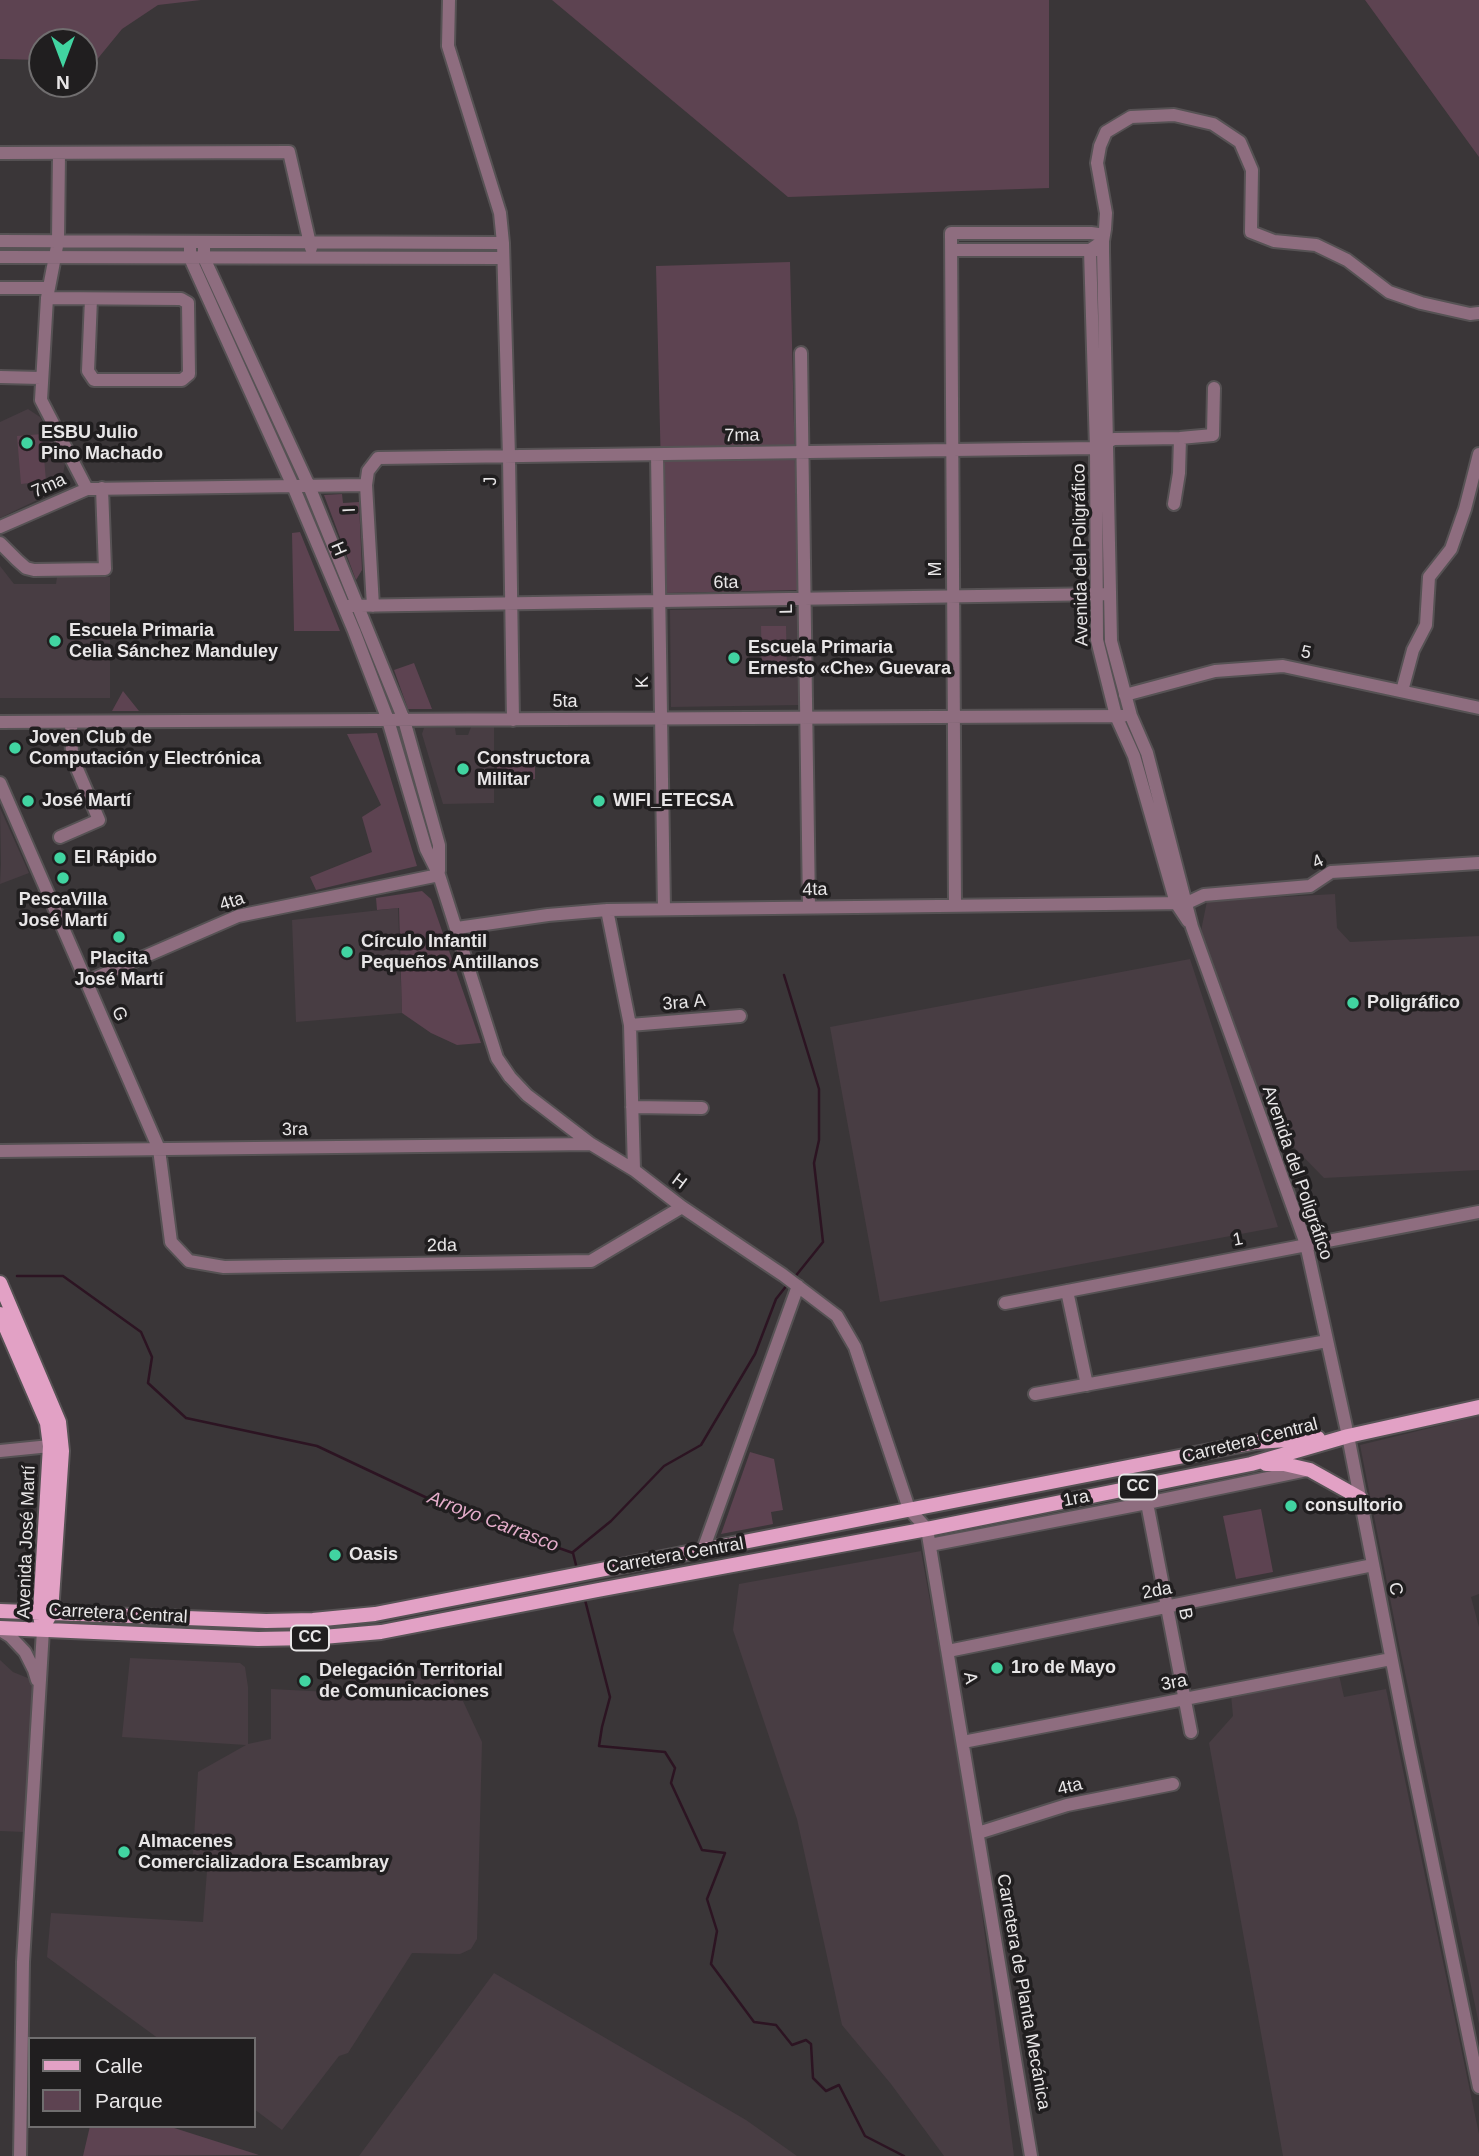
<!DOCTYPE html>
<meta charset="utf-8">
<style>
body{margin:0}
#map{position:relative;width:1479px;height:2156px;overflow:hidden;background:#3a3638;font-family:Arial,sans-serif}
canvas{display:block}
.legend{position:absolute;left:28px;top:2037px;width:228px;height:91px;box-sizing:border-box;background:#201e1f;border:2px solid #706e6f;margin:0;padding:9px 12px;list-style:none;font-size:21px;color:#e8e6e7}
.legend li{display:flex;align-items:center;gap:14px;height:35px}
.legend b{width:35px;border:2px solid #706e6f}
.north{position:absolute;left:28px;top:28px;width:70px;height:70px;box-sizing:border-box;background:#201e1f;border:2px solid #706e6f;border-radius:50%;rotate:180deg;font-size:19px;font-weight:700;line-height:28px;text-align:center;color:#e8e6e7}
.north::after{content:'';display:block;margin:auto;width:24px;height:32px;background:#41d4a1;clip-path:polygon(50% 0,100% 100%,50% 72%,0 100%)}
</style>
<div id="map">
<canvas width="1479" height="2156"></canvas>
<ul class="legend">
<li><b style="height:9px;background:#e2a1c5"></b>Calle</li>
<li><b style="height:19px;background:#5d4351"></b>Parque</li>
</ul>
<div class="north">N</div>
</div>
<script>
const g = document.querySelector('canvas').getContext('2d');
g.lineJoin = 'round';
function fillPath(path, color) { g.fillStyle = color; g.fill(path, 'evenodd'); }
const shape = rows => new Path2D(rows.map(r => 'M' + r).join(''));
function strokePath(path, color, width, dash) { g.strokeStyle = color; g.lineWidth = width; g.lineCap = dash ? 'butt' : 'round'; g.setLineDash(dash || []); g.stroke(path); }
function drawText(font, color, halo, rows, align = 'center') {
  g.font = font + ' Arial,sans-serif'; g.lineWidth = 7; g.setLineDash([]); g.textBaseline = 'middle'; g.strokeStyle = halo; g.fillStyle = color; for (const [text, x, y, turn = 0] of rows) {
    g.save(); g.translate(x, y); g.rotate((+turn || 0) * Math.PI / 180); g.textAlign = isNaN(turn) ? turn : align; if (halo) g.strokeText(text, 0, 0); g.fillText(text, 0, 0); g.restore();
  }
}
fillPath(shape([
 [28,409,40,417,65,464,60,489,0,518,0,422],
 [0,566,14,584,56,584,57,577,110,577,110,698,0,698],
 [797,608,799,705,671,707,670,610],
 [471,727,494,727,494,803,443,804,422,734,424,728,455,728,456,735,468,735],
 [0,808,29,873,0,884,1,864],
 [1335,894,1337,928,1350,942,1479,936,1479,1170,1324,1178,1282,1135,1275,1136,1201,931,1207,901],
 [398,908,402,1013,296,1022,292,920],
 [1190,959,1278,1227,880,1302,830,1027],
 [1479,1416,1479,1594,1471,1597,1479,1627,1479,2024,1400,1649,1360,1445],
 [921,1551,969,1815,1014,2156,944,2156,891,2084,842,2025,797,1819,733,1630,739,1584],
 [130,1658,240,1663,245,1667,248,1687,248,1744,271,1739,271,1689,349,1693,351,1670,449,1671,482,1742,477,1939,471,1949,460,1954,412,1953,348,2053,339,2056,282,2130,254,2109,254,2039,159,2039,47,1957,51,1913,203,1922,207,1871,192,1870,198,1772,246,1745,122,1737],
 [0,1660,13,1672,28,1678,33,1687,24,1832,0,1831],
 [1339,1675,1344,1697,1386,1689,1479,2134,1479,2156,1283,2156,1209,1743,1233,1716,1231,1695],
 [494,1973,746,2120,797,2156,359,2156]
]), '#483d43');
fillPath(shape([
 [0,0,201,0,158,5,122,29,95,62,84,62,84,42,42,42,42,60,0,59],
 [552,0,1049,0,1049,188,788,197],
 [1365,0,1479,0,1479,157],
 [790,262,798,590,664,593,656,266],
 [42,434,46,481,21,484,17,436],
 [342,494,343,503,359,502,362,570,356,580,324,495],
 [300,532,340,631,294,631,292,533],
 [761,626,786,626,787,670,762,670],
 [414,663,432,709,408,709,394,670],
 [123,691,139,711,112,711],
 [377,733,417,866,316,890,310,877,372,852,362,817,381,805,347,734],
 [497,757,535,757,535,779,497,779],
 [422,891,431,899,481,1043,457,1045,431,1033,402,1013,399,908,377,910,376,898],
 [750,1452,774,1459,783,1510,771,1512,773,1524,721,1534],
 [1261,1509,1273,1572,1236,1579,1223,1516],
 [90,2126,168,2126,259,2155,83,2156]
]), '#5d4351');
strokePath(shape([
 [784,975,819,1089,819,1140,814,1163,823,1242,794,1278],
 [17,1276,63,1276,141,1332,152,1357,148,1383,186,1418,317,1446,459,1513,573,1553,577,1569],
 [573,1552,611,1521,664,1466,701,1445,755,1354,776,1299,787,1285],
 [584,1596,610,1697,602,1727,599,1746,665,1752,675,1768,671,1783,702,1850,725,1853,707,1899,717,1931,711,1964,754,2022,776,2025,792,2045,806,2040,811,2044,813,2078,826,2091,839,2085,865,2136,904,2156]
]), '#2c1422', 2.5);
const minor = shape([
 [449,0,448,46,500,213,503,243,509,457,513,720],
 [0,153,289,152,311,248],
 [59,153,58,241,47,298,41,400,87,489],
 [0,241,503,243],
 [190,242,190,258,293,486,354,631,388,720,426,849,439,875,497,1058,510,1077,527,1095,591,1144,634,1170,682,1207,783,1275,837,1316,855,1347,909,1509,927,1529,1031,2156],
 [204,242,204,258,309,486,404,720,439,845,439,871],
 [952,250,1103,250,1103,241,1098,234,1091,233,951,233,955,906],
 [1103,250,1111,641,1131,716,1147,753,1192,927,1306,1244,1348,1436,1409,1748,1479,2087],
 [0,257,503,258],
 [0,288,49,288],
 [47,298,181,299,188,303,189,374,182,380,94,380,88,371,91,299],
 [801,353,809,907],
 [0,377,41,378],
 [657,455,664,909],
 [1174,504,1179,473,1180,438],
 [0,527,87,489,366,485],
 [0,543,17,560,26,568,34,570,105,569,102,488],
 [344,606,1105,594],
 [373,606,366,485,368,471,378,458,1096,448,1114,439,1180,438,1213,435,1214,388],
 [1402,691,1413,650,1426,625,1429,577,1451,549,1465,509,1479,454],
 [1125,695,1215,671,1283,666,1479,708],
 [0,722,1123,716],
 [0,783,159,1149,171,1242,189,1261,224,1267,591,1261,682,1207],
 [60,837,99,820,72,757,71,722],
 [607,910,630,1025,634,1170],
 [1188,921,1176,903,1134,756,1116,716,1097,640,1096,448,1090,250,1103,241,1105,229,1106,213,1097,163,1100,146,1106,132,1131,117,1174,115,1213,124,1240,142,1252,170,1251,232,1274,241,1316,245,1347,260,1389,292,1421,303,1470,314,1479,313],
 [457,928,548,915,607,910,1187,903,1204,895,1310,886,1331,872,1479,863],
 [86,982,238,916,439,875],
 [630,1025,740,1016],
 [632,1107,702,1108],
 [0,1151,591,1144],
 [1067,1291,1087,1385],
 [1005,1303,1479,1212],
 [1035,1394,1327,1341],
 [0,1451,50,1446],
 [1147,1503,1191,1732],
 [930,1545,1147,1503,1307,1470],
 [703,1550,798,1286],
 [0,1630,10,1636,25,1652,34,1670,37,1680],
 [948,1651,1373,1565],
 [963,1742,1391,1659],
 [978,1833,1067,1805,1173,1784],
 [20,2156,23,1962,43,1630]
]);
const major = shape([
 [0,1283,59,1422,62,1451,51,1613,47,1620],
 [0,1314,47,1423,50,1446,40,1612,41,1621],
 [1266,1464,1284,1464,1310,1470,1360,1498],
 [0,1611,266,1621,313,1620,375,1614,1256,1442,1318,1438],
 [0,1628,258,1639,311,1638,381,1632,598,1590,927,1529,1251,1464,1348,1436,1479,1407]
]);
strokePath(minor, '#565254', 16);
strokePath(major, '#565254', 18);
strokePath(minor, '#8e6d7f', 12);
strokePath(major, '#e2a1c5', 14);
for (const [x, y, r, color] of [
 [27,443,7,"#41d4a1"],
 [55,641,7,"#41d4a1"],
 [734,658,7,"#41d4a1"],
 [15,748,7,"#41d4a1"],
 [463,769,7,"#41d4a1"],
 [28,801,7,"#41d4a1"],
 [599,801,7,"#41d4a1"],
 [60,858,7,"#41d4a1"],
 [63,878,7,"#41d4a1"],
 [119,937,7,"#41d4a1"],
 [347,952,7,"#41d4a1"],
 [1353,1003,7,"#41d4a1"],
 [1291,1506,7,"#41d4a1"],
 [335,1555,7,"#41d4a1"],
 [997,1668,7,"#41d4a1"],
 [305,1681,7,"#41d4a1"],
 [124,1852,7,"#41d4a1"]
]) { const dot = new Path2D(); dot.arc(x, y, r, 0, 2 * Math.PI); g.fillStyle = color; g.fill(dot); strokePath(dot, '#201e1f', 2.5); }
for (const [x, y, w] of [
 [1138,1487,38],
 [310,1638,38]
]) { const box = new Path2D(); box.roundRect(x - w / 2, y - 12.5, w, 25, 5); g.fillStyle = '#201e1f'; g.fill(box); strokePath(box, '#e8e6e7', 2); }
drawText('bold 16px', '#e8e6e7', null, [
 ["CC",1138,1487],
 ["CC",310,1638]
]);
drawText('bold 18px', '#e8e6e7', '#201e1f', [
 ["ESBU Julio",41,433],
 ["Pino Machado",41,454],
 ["Escuela Primaria",69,631],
 ["Celia Sánchez Manduley",69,652],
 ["Escuela Primaria",748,648],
 ["Ernesto «Che» Guevara",748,669],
 ["Joven Club de",29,738],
 ["Computación y Electrónica",29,759],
 ["Constructora",477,759],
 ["Militar",477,780],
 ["José Martí",42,801],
 ["WIFI_ETECSA",613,801],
 ["El Rápido",74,858],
 ["PescaVilla",63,900,"center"],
 ["José Martí",63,921,"center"],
 ["Círculo Infantil",361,942],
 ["Pequeños Antillanos",361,963],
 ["Placita",119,959,"center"],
 ["José Martí",119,980,"center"],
 ["Poligráfico",1367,1003],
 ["consultorio",1305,1506],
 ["Oasis",349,1555],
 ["1ro de Mayo",1011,1668],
 ["Delegación Territorial",319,1671],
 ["de Comunicaciones",319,1692],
 ["Almacenes",138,1842],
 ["Comercializadora Escambray",138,1863]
], 'left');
drawText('18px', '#e8e6e7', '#201e1f', [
 ["7ma",742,436,-1],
 ["J",491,481,-91],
 ["7ma",49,486,-24],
 ["I",350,510,-93],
 ["H",338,549,67],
 ["Avenida del Poligráfico",1081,555,-91],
 ["M",936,569,-90],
 ["6ta",726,583,-1],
 ["L",787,609,-91],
 ["5",1306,653,12],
 ["K",643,682,-91],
 ["5ta",565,702],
 ["4",1318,862,-26],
 ["4ta",815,890,-1],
 ["4ta",232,902,-18],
 ["3ra A",684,1003,-5],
 ["G",119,1014,67],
 ["3ra",295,1130,-1],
 ["Avenida del Poligráfico",1297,1173,71],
 ["H",679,1182,37],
 ["1",1238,1240,-11],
 ["2da",442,1246,-1],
 ["Carretera Central",1250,1441,-14],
 ["1ra",1076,1499,-11],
 ["Avenida José Martí",27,1542,-88],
 ["Carretera Central",675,1556,-10],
 ["C",1395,1589,79],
 ["2da",1157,1591,-11],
 ["Carretera Central",118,1614,3],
 ["B",1185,1614,79],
 ["A",970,1678,80],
 ["3ra",1174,1683,-11],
 ["4ta",1070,1787,-13],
 ["Carretera de Planta Mecánica",1023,1992,80]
]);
drawText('italic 19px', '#e5adcb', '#201e1f', [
 ["Arroyo Carrasco",493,1522,21]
]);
</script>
